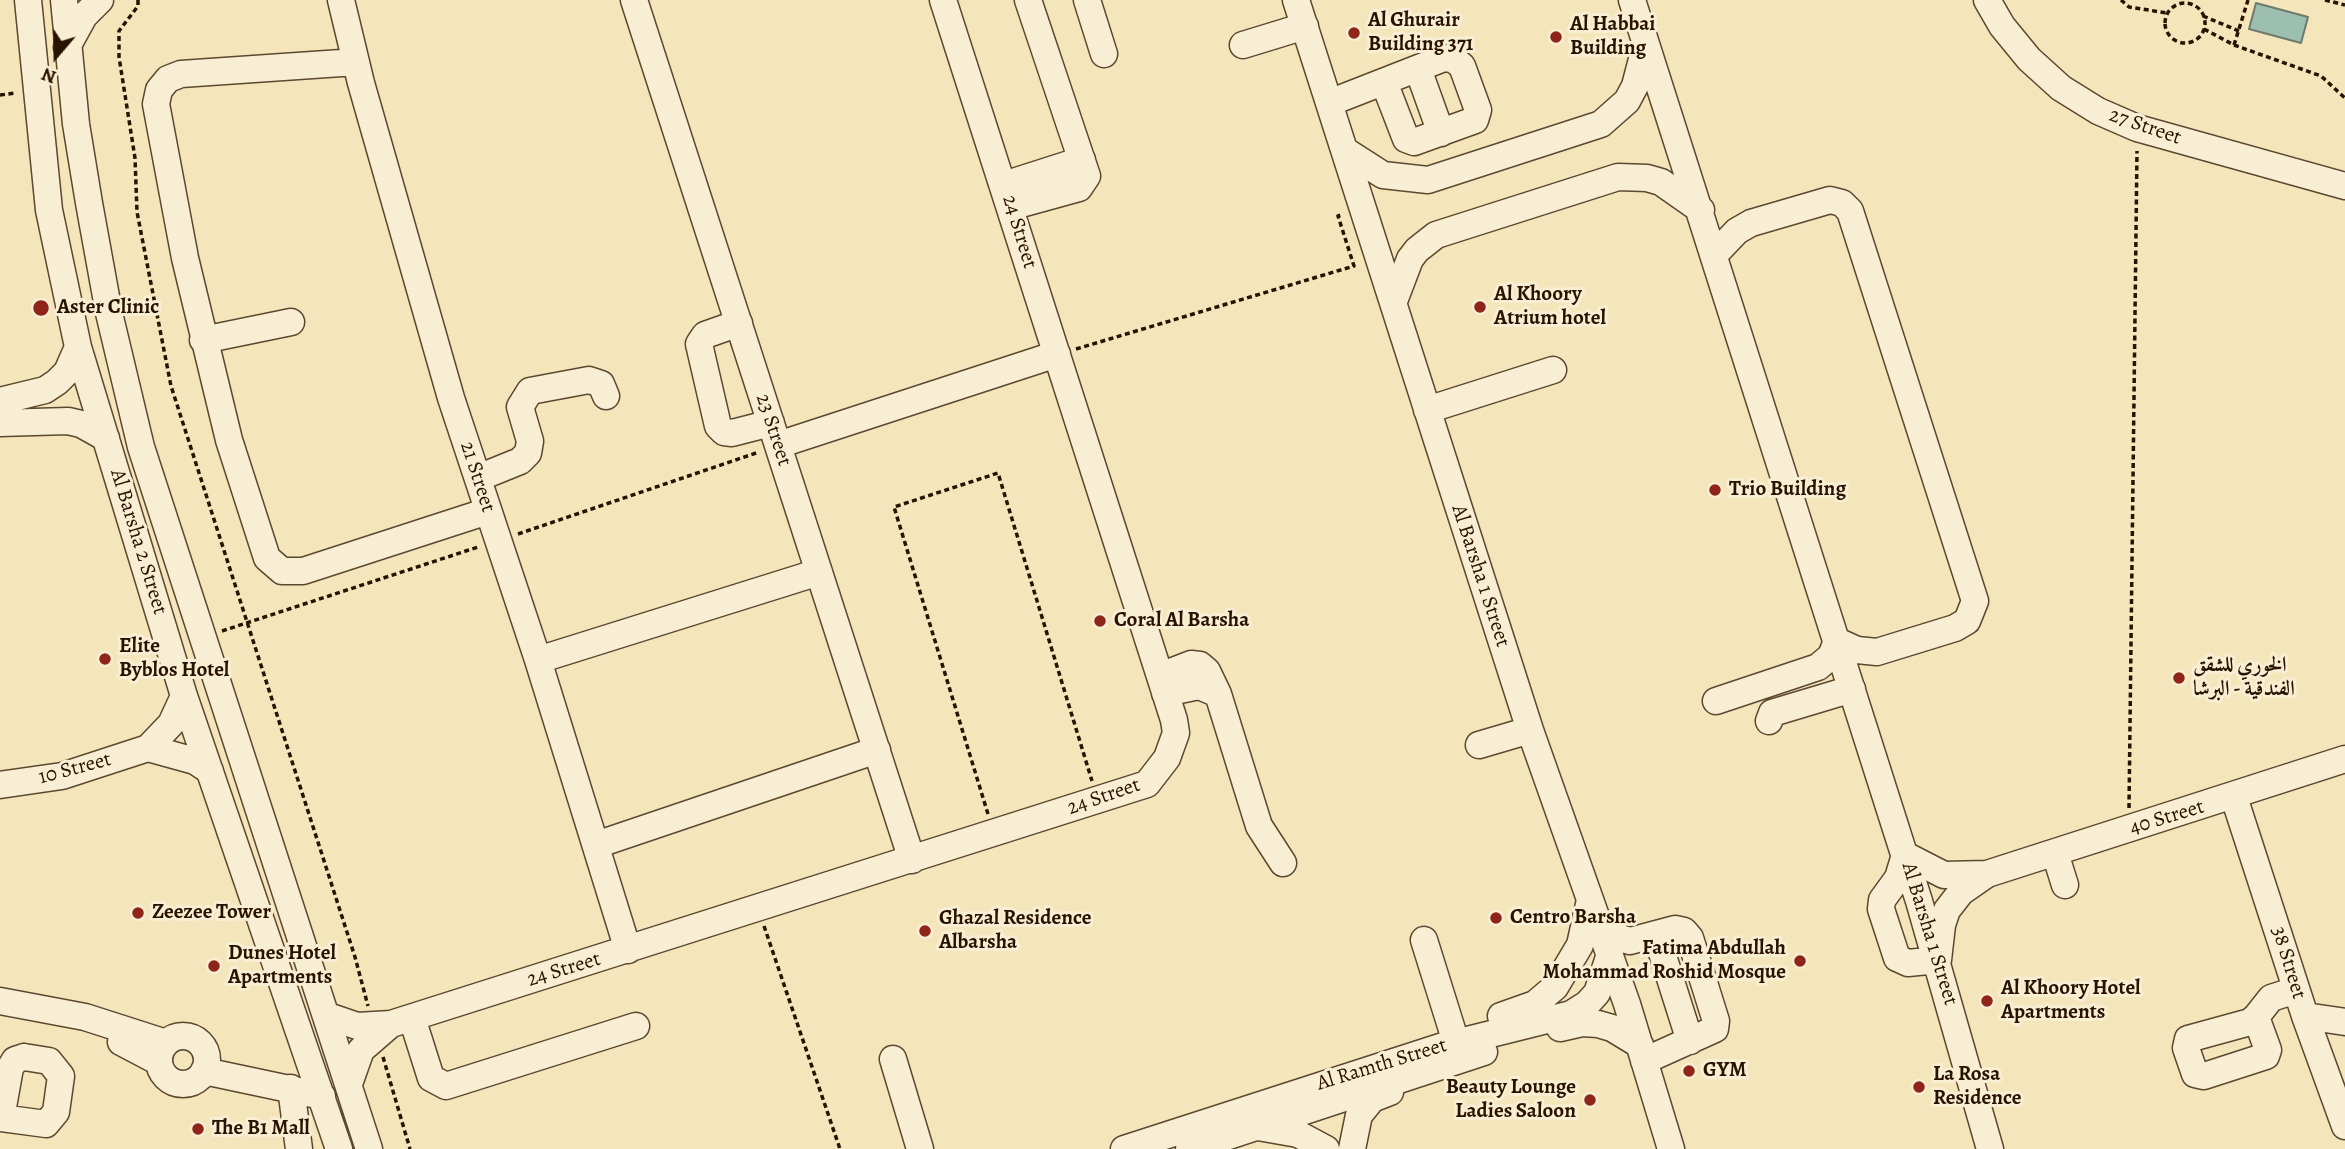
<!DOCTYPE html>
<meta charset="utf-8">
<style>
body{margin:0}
#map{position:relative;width:2345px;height:1149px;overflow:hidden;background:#f4e5bb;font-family:Alegreya,serif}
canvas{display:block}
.north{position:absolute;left:21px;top:21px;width:70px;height:70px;-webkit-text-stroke:5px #f8eed3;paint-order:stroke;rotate:200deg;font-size:19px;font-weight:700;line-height:28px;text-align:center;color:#291200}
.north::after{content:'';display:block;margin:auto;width:24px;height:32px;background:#291200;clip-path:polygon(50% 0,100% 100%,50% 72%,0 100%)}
</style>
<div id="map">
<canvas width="2345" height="1149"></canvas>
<div class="north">N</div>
</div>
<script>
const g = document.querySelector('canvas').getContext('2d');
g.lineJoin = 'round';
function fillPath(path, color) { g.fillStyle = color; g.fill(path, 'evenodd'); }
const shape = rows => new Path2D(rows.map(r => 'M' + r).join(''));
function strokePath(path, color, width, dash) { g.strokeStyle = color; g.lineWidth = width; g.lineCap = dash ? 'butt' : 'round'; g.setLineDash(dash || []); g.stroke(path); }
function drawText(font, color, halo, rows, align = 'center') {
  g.font = font + ' Alegreya,Amiri,serif'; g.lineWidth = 6; g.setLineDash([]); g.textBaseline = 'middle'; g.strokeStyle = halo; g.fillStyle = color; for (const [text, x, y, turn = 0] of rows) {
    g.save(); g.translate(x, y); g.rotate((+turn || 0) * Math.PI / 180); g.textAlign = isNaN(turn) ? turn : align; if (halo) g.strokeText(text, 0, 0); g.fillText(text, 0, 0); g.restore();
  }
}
const water = shape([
 [2256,3,2308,17,2301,43,2249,29,2256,3]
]);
fillPath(water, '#9cbfb0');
strokePath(water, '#6e7a6a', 2);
const minor = shape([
 [28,0,49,210,78,347,184,696,339,1149],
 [64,0,76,124,89,203,109,313,141,447,369,1149],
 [341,0,361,83,451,398,538,660,628,950],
 [634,0,912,860],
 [1087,0,1104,54],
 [1296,0,1530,730,1627,1004,1671,1149],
 [1632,0,1919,901,1990,1149],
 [1987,0,2002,26,2029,59,2061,88,2098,111,2137,128,2345,186],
 [1243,45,1305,26],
 [67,47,84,16,100,0],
 [356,62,181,74,168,79,159,90,156,104,185,258,229,440,267,558,282,571,303,571,488,511],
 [1418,69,1441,133],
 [1329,103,1444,58,1453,59,1462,66,1478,110,1475,120,1414,142,1406,139,1384,82],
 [1344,150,1383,175,1428,180,1601,124,1627,101,1635,86,1646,44],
 [1004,185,1082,160],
 [1010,207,1079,188,1087,176,1028,0],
 [1715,254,1737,231,1751,223,1830,200,1842,203,1850,211,1975,601,1967,621,1955,628,1877,652,1857,650,1837,641,1831,656,1818,667,1716,701],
 [1394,301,1410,259,1417,250,1436,235,1618,177,1647,178,1661,182,1701,210],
 [739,323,705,335,699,344,718,426,724,432,732,433,771,423],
 [203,340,291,322],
 [0,401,45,390,57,382,67,372,78,347],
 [1427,410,1553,370],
 [0,423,68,421,81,424,106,438],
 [778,445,1057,354],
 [478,478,520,461,528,453,530,441,520,407,530,391,589,380,601,384,606,396],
 [538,660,819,572],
 [1160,676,1191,664,1200,665,1207,671,1218,694,1259,826,1283,863],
 [1165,693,1199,686,1218,694],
 [1769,721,1772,713,1852,689],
 [1479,745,1530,730],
 [148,748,195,761,210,771],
 [0,785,62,776,148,748,171,724,184,696],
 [2234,797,2305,1016,2345,1126],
 [596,845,877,750],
 [2055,853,2065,885],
 [1987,874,1961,892,1947,910,1942,925,1938,960,1908,963,1897,958,1881,909,1882,900,1898,878,1905,855,1944,875,1987,874,2345,759],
 [1603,933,1630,941,1675,929,1684,931,1690,938,1716,1021,1715,1029,1644,1061],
 [1656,934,1690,1041],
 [1424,940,1454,1036],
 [0,1001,85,1017,166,1043],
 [328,1016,357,1026,391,1024,1147,784,1167,758,1176,733,1174,720,943,0],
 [1501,1016,1535,1004,1555,987,1580,945,1590,900],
 [2305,1016,2345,1022],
 [2256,1017,2268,1050,2266,1056,2204,1076,2195,1074,2186,1048,2188,1039,2250,1022,2256,1017],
 [2256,1017,2271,998,2296,990],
 [412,1018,431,1078,446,1086,636,1026],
 [1560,1028,1582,1023,1598,1024,1612,1028,1640,1045],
 '159 1060a24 24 0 1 1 48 0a24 24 0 1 1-48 0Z',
 [121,1042,159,1062],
 [24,1057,49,1061,61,1076,56,1112,46,1124,1,1118,10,1068,15,1060,24,1057],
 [893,1059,920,1149],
 [204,1071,322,1096],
 [349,1084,361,1050,391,1024],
 [291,1088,299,1149],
 [1258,1127,1298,1134,1326,1149],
 [1124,1149,1443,1046,1571,1014,1587,1004,1597,993,1610,954],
 [1189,1149,1484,1052],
 [1352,1149,1359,1115,1372,1099,1390,1092]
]);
strokePath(minor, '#5c472f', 29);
strokePath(shape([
 [138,0,138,6,119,31,119,57,135,158,137,212,171,386,355,957,368,1006],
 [2121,0,2129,7,2167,13],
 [2325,0,2345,5],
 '2165 23a20 20 0 1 1 40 0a20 20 0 1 1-40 0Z',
 [2203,16,2239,31],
 [2204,29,2234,45,2321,76,2345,98],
 [2234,45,2248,0],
 [0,95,16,93],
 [1076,349,1354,266,1338,216,1341,215],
 [518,534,759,452],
 [222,631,478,547],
 [2129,808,2137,151],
 [988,814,894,507,998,473,1092,781],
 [764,926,840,1149],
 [383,1057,410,1149]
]), '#291200', 3.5, [5, 3.5]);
strokePath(minor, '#f8eed3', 26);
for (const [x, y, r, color] of [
 [1354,33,7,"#8f2418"],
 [1556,37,7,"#8f2418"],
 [1480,307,7,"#8f2418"],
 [41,308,9,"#8f2418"],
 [1715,490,7,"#8f2418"],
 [1100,621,7,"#8f2418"],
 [105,659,7,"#8f2418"],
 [2179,678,7,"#8f2418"],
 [138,913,7,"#8f2418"],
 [1496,918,7,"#8f2418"],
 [925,931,7,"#8f2418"],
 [1800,961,7,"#8f2418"],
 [214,966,7,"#8f2418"],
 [1987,1001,7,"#8f2418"],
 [1689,1071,7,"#8f2418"],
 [1919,1087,7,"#8f2418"],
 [1590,1100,7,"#8f2418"],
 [198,1129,7,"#8f2418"]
]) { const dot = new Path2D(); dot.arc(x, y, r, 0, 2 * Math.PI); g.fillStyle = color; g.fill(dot); strokePath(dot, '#f8eed3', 2.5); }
drawText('bold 21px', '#291200', '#f8eed3', [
 ["Al Ghurair",1368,21],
 ["Building 371",1368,45],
 ["Al Habbai",1570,25],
 ["Building",1570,49],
 ["Al Khoory",1494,295],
 ["Atrium hotel",1494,319],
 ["Aster Clinic",57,308],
 ["Trio Building",1729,490],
 ["Coral Al Barsha",1114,621],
 ["Elite",119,647],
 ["Byblos Hotel",119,671],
 ["الخوري للشقق",2193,666],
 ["الفندقية - البرشا",2193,690],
 ["Zeezee Tower",152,913],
 ["Centro Barsha",1510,918],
 ["Ghazal Residence",939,919],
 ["Albarsha",939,943],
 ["Fatima Abdullah",1786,949,"right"],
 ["Mohammad Roshid Mosque",1786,973,"right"],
 ["Dunes Hotel",228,954],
 ["Apartments",228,978],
 ["Al Khoory Hotel",2001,989],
 ["Apartments",2001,1013],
 ["GYM",1703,1071],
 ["La Rosa",1933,1075],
 ["Residence",1933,1099],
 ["Beauty Lounge",1576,1088,"right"],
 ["Ladies Saloon",1576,1112,"right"],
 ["The B1 Mall",212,1129]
], 'left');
drawText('21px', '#291200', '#f8eed3', [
 ["27 Street",2145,127,19],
 ["24 Street",1019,232,73],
 ["23 Street",773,430,72],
 ["21 Street",477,477,72],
 ["Al Barsha 2 Street",138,542,73],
 ["Al Barsha 1 Street",1480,576,72],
 ["10 Street",75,769,-15],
 ["24 Street",1104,797,-19],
 ["40 Street",2167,818,-17],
 ["Al Barsha 1 Street",1929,934,73],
 ["38 Street",2288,963,73],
 ["24 Street",564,970,-17],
 ["Al Ramth Street",1382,1065,-17]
]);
</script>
